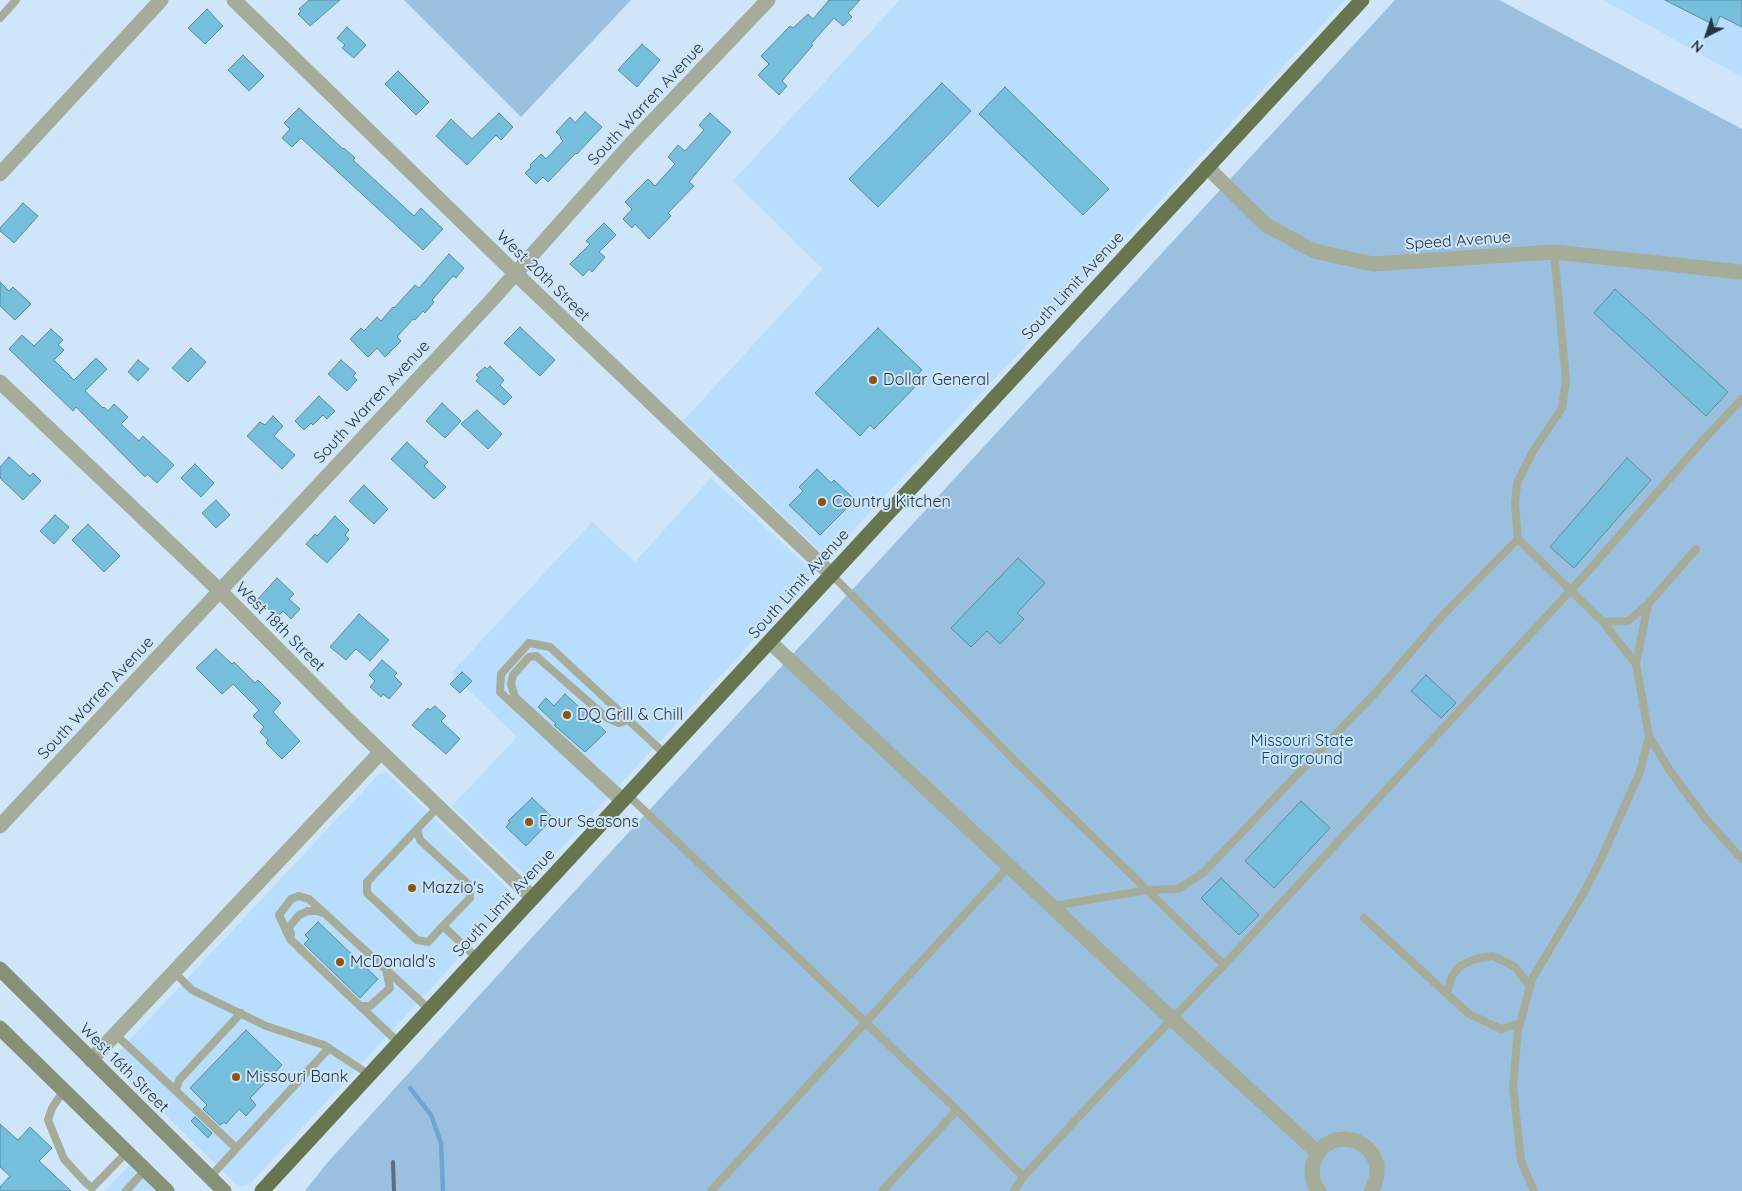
<!DOCTYPE html>
<style>
body{margin:0}
#map{position:relative;width:1742px;height:1191px;overflow:hidden;background:#cfe6fa;font-family:Quicksand,sans-serif}
canvas{display:block}
.north{position:absolute;left:1682px;top:10px;width:50px;height:50px;-webkit-text-stroke:4px #cfe6fa;paint-order:stroke;rotate:221deg;font-size:14px;font-weight:700;line-height:20px;text-align:center;color:#263542}
.north::after{content:'';display:block;margin:auto;width:18px;height:22px;background:#263542;clip-path:polygon(50% 0,100% 100%,50% 72%,0 100%)}
</style>
<div id="map">
<canvas width="1742" height="1191"></canvas>
<div class="north">N</div>
</div>
<script>
const g = document.querySelector('canvas').getContext('2d');
g.lineJoin = 'round';
function fillPath(path, color) { g.fillStyle = color; g.fill(path, 'evenodd'); }
const shape = rows => new Path2D(rows.map(r => 'M' + r).join(''));
function strokePath(path, color, width, dash) { g.strokeStyle = color; g.lineWidth = width; g.lineCap = dash ? 'butt' : 'round'; g.setLineDash(dash || []); g.stroke(path); }
function drawText(font, color, halo, rows, align = 'center') {
  g.font = font + ' Quicksand,sans-serif'; g.lineWidth = 4; g.setLineDash([]); g.textBaseline = 'middle'; g.strokeStyle = halo; g.fillStyle = color; for (const [text, x, y, turn = 0] of rows) {
    g.save(); g.translate(x, y); g.rotate((+turn || 0) * Math.PI / 180); g.textAlign = isNaN(turn) ? turn : align; if (halo) g.strokeText(text, 0, 0); g.fillText(text, 0, 0); g.restore();
  }
}
fillPath(shape([
 [900,0,1345,0,1034,337,833,551,826,553,819,550,683,421,823,269,733,181],
 [1603,0,1742,0,1742,77],
 [711,478,803,562,809,571,809,580,538,873,529,876,522,872,452,806,517,737,451,673,592,522,635,562],
 [387,773,506,887,510,896,508,905,251,1183,242,1187,236,1184,110,1061,379,774],
 [129,1165,155,1191,105,1191]
]), '#b9ddfc');
fillPath(shape([
 [404,0,631,0,521,117],
 [1395,0,1499,0,1742,129,1742,1191,305,1191,327,1163,526,944]
]), '#9abfdf');
strokePath(shape([
 [410,1088,431,1115,441,1143,443,1191]
]), '#71a5d1', 4.5);
const building = shape([
 [309,0,340,0,310,26,298,14,301,11,299,9,309,0],
 [829,0,860,0,848,13,852,17,843,26,834,18,811,44,813,45,782,81,787,86,779,95,758,75,769,64,761,56,790,26,793,28,808,14,813,19,829,0],
 [1665,0,1742,0,1742,27,1720,16,1716,26,1665,0],
 [207,9,223,26,205,44,188,28,207,9],
 [347,27,366,45,354,58,342,48,345,45,337,38,347,27],
 [642,44,660,60,637,87,618,70,642,44],
 [243,55,264,76,249,91,228,70,243,55],
 [398,71,429,102,416,115,385,84,398,71],
 [942,83,971,111,878,207,849,179,942,83],
 [1005,87,1109,189,1083,215,979,114,1005,87],
 [299,108,343,149,344,148,355,158,353,160,414,216,421,208,443,229,423,250,301,138,292,147,282,138,290,129,284,123,299,108],
 [585,112,602,127,577,154,576,153,548,182,543,177,536,184,525,173,531,167,530,165,541,154,546,159,563,141,560,138,561,137,556,132,570,117,575,123,585,112],
 [499,113,513,127,501,140,496,135,467,165,436,136,451,119,472,139,499,113],
 [710,113,731,132,689,182,694,186,668,213,671,216,649,239,635,224,632,228,623,219,632,209,625,202,648,179,655,186,675,164,668,157,678,145,685,151,704,130,699,125,710,113],
 [23,203,38,216,14,243,0,231,0,228,23,203],
 [604,223,616,235,599,252,605,257,592,272,589,269,583,276,570,264,590,244,586,241,604,223],
 [449,254,464,268,456,278,453,276,432,300,434,302,425,313,423,311,415,320,413,319,397,337,401,341,385,357,377,348,368,357,350,339,361,328,364,331,377,317,381,321,393,307,394,308,415,285,419,288,449,254],
 [0,282,9,291,13,287,31,304,15,320,0,306,0,282],
 [1615,289,1728,392,1706,416,1594,313,1615,289],
 [520,327,555,360,540,376,504,343,520,327],
 [878,328,922,370,915,377,920,382,874,429,870,425,860,436,815,393,878,328],
 [51,329,63,340,58,345,64,350,54,360,74,380,96,358,107,369,85,391,103,408,104,407,108,411,114,404,128,417,121,424,139,441,143,436,174,465,157,483,147,474,145,477,76,407,73,411,9,349,22,335,34,346,51,329],
 [191,348,206,362,188,382,172,368,191,348],
 [138,360,149,369,138,381,128,372,138,360],
 [341,360,356,373,353,376,357,380,347,391,328,374,341,360],
 [490,366,504,380,500,385,512,397,504,405,476,381,479,377,476,375,485,367,487,369,490,366],
 [319,396,335,411,327,419,323,415,313,425,311,423,304,430,295,421,319,396],
 [442,403,461,421,445,438,426,421,442,403],
 [477,410,502,434,488,449,461,424,477,410],
 [273,416,283,426,274,436,295,455,282,469,247,436,260,422,265,425,273,416],
 [407,442,428,462,424,466,446,487,434,499,391,459,407,442],
 [9,457,30,476,33,473,41,481,23,500,0,478,0,467,9,457],
 [1627,458,1651,480,1574,568,1550,547,1627,458],
 [195,464,214,483,201,497,181,478,195,464],
 [817,469,831,483,834,480,855,500,820,535,789,505,803,491,799,487,817,469],
 [364,485,388,509,374,524,349,501,364,485],
 [216,500,230,515,216,528,202,513,216,500],
 [55,515,69,527,54,544,40,531,55,515],
 [335,516,349,530,345,535,349,539,327,563,306,544,315,534,317,536,335,516],
 [88,524,120,556,104,572,72,540,88,524],
 [1018,558,1045,583,1017,613,1024,619,1000,644,987,631,971,647,951,628,1018,558],
 [277,578,294,594,289,599,300,609,291,619,283,611,277,617,258,599,277,578],
 [359,614,389,640,370,661,356,649,346,660,330,647,359,614],
 [216,649,232,664,234,662,255,683,258,680,281,703,273,712,300,741,282,759,266,743,268,740,260,732,264,727,253,716,259,710,233,684,222,694,196,668,216,649],
 [382,660,397,673,394,676,402,684,389,699,383,694,381,697,370,687,375,681,369,675,382,660],
 [462,672,472,681,460,693,450,684,462,672],
 [1426,675,1456,703,1441,718,1411,691,1426,675],
 [565,694,606,732,585,752,554,725,556,724,538,707,546,698,554,706,565,694],
 [435,706,446,716,441,721,460,739,446,754,412,725,428,708,430,710,435,706],
 [532,798,553,818,526,846,506,827,510,822,508,821,532,798],
 [1301,801,1330,828,1274,888,1245,861,1301,801],
 [1221,878,1259,915,1239,935,1201,898,1221,878],
 [318,922,378,979,360,998,304,944,309,939,305,935,318,922],
 [246,1030,282,1065,250,1098,256,1105,246,1116,239,1109,226,1124,224,1122,220,1125,203,1109,207,1105,190,1088,246,1030],
 [195,1117,212,1133,208,1138,191,1121,195,1117],
 [0,1124,18,1140,30,1127,52,1148,39,1161,71,1191,0,1191,0,1187,10,1176,0,1167,0,1124]
]);
fillPath(building, '#75bfdc');
strokePath(building, '#5a8ca0', 1);
strokePath(shape([
 [0,18,16,0],
 [1518,539,1603,622,1628,621,1648,604],
 [831,574,1017,763,1224,965],
 [1603,622,1636,664],
 [1649,736,1670,771,1705,818,1742,859],
 [628,795,957,1110,1023,1177],
 [625,798,515,697,511,684,513,675,529,657,536,656,607,718,619,723,628,720],
 [621,804,500,692,501,674,529,643,550,647,666,755],
 [438,807,417,829,420,840,470,886,470,898,443,926,477,958],
 [417,829,367,882,367,893,417,940,428,942,443,926],
 [1053,906,1147,890,1178,889,1203,873,1379,689,1442,616,1518,539,1515,503,1517,483,1533,451,1562,408,1566,380,1554,252],
 [1364,918,1469,1014,1501,1029,1520,1023],
 [291,934,289,927,299,915,308,911,318,911,323,913],
 [299,948,399,1043],
 [302,950,290,939,279,915,291,899,299,896,309,899,430,1010],
 [174,972,192,990,266,1026,324,1045,370,1075],
 [1447,993,1452,976,1460,966,1475,959,1493,956,1515,967,1530,986],
 [360,1006,370,1006,390,988,386,970],
 [115,1034,176,1091],
 [64,1090,52,1108,48,1120,64,1159,85,1182,92,1188,127,1152],
 [236,1148,176,1091,179,1080,241,1013],
 [210,1177,329,1048],
 [126,1191,145,1170],
 [711,1191,1009,866],
 [882,1191,957,1110],
 [1014,1191,1023,1177,1099,1095,1224,965,1583,577,1705,438,1742,399],
 [1534,1191,1521,1161,1513,1086,1518,1031,1532,979,1583,894,1602,857,1640,772,1649,736,1636,664,1648,604,1696,549]
]), '#a5ac99', 8);
strokePath(shape([
 [1207,167,1266,225,1314,251,1373,264,1554,252,1742,272],
 [0,174,161,0],
 [0,382,220,591,349,721,533,898],
 [770,642,1172,1019,1318,1153],
 [0,826,490,302,630,145,768,0],
 [91,1060,381,752],
 [1319,1191,1314,1184,1312,1174,1313,1163,1318,1153,1325,1145,1335,1140,1345,1139,1356,1141,1366,1147,1373,1155,1377,1165,1377,1176,1374,1186,1371,1191]
]), '#a5ac99', 15);
strokePath(shape([
 [234,0,515,273,831,574]
]), '#a5ac99', 15);
strokePath(shape([
 [0,969,224,1191],
 [0,1028,167,1191]
]), '#869175', 15);
strokePath(shape([
 [262,1191,1362,0]
]), '#687650', 15);
strokePath(shape([
 [393,1162,394,1191]
]), '#5c6d7c', 4);
for (const [x, y, r, color] of [
 [873,380,5,"#8d540c"],
 [822,502,5,"#8d540c"],
 [567,715,5,"#8d540c"],
 [529,822,5,"#8d540c"],
 [412,888,5,"#8d540c"],
 [340,962,5,"#8d540c"],
 [236,1077,5,"#8d540c"]
]) { const dot = new Path2D(); dot.arc(x, y, r, 0, 2 * Math.PI); g.fillStyle = color; g.fill(dot); strokePath(dot, '#cfe6fa', 2); }
drawText('16px', '#263542', '#cfe6fa', [
 ["South Warren Avenue",646,104,-47],
 ["Speed Avenue",1458,241,-4],
 ["West 20th Street",543,276,44],
 ["South Limit Avenue",1073,286,-47],
 ["South Warren Avenue",372,402,-47],
 ["South Limit Avenue",799,584,-48],
 ["West 18th Street",280,627,45],
 ["South Warren Avenue",96,698,-47],
 ["South Limit Avenue",504,903,-47],
 ["West 16th Street",124,1068,45]
]);
drawText('16px', '#263542', '#cfe6fa', [
 ["Dollar General",883,380],
 ["Country Kitchen",832,502],
 ["DQ Grill & Chill",577,715],
 ["Four Seasons",539,822],
 ["Mazzio's",422,888],
 ["McDonald's",350,962],
 ["Missouri Bank",246,1077]
], 'left');
drawText('16px', '#02446d', '#cfe6fa', [
 ["Missouri State",1302,741],
 ["Fairground",1302,759]
]);
</script>
